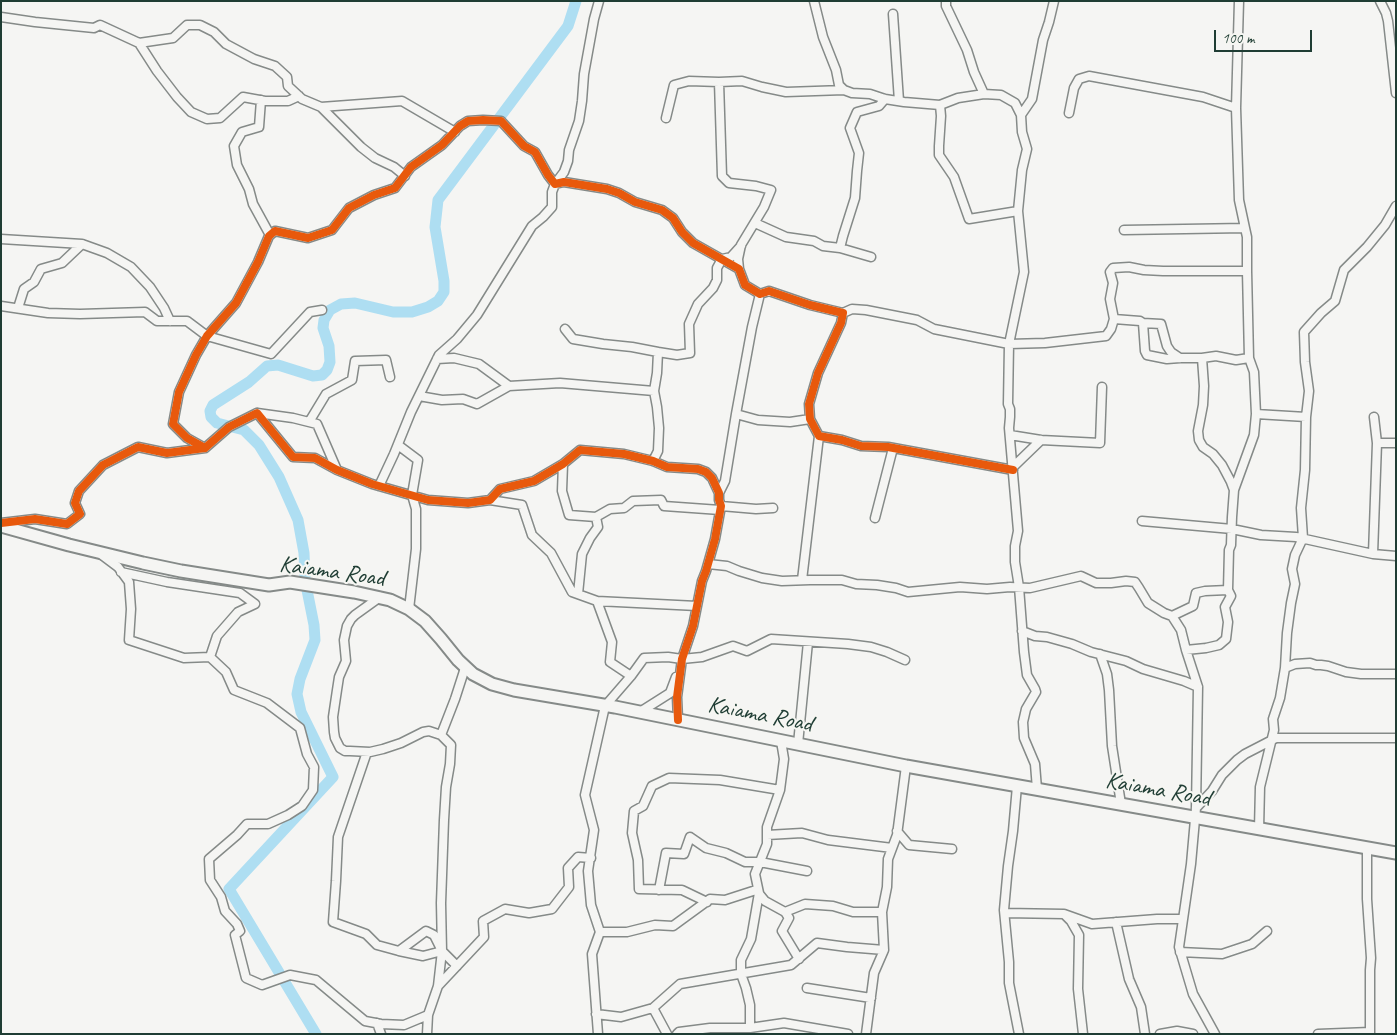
<!DOCTYPE html>
<style>
body{margin:0}
#map{position:relative;width:1397px;height:1035px;overflow:hidden;background:#f5f5f3;font-family:Caveat,sans-serif}
canvas{display:block}
.frame{position:absolute;inset:0;border:2px solid #1f3d34;pointer-events:none}
.scale{position:absolute;left:1214px;top:30px;width:98px;height:22px;box-sizing:border-box;border:2px solid #1f3d34;border-top:0;padding-left:6px;font-size:15px;line-height:18px;white-space:nowrap;color:#1f3d34;-webkit-text-stroke:4px #f6f6f2;paint-order:stroke}
</style>
<div id="map">
<canvas width="1397" height="1035"></canvas>
<div class="frame"></div>
<div class="scale">100 m</div>
</div>
<script>
const g = document.querySelector('canvas').getContext('2d');
g.lineJoin = 'round';
const shape = rows => new Path2D(rows.map(r => 'M' + r).join(''));
function strokePath(path, color, width, dash) { g.strokeStyle = color; g.lineWidth = width; g.lineCap = dash ? 'butt' : 'round'; g.setLineDash(dash || []); g.stroke(path); }
function drawText(font, color, halo, rows, align = 'center') {
  g.font = font + ' Caveat,sans-serif'; g.lineWidth = 4; g.setLineDash([]); g.textBaseline = 'middle'; g.strokeStyle = halo; g.fillStyle = color; for (const [text, x, y, turn = 0] of rows) {
    g.save(); g.translate(x, y); g.rotate((+turn || 0) * Math.PI / 180); g.textAlign = isNaN(turn) ? turn : align; if (halo) g.strokeText(text, 0, 0); g.fillText(text, 0, 0); g.restore();
  }
}
strokePath(shape([
 [316,1034,229,889,333,777,301,712,297,694,300,679,315,640,314,625,305,580,304,553,298,520,279,477,259,445,244,430,217,423,211,417,210,411,213,405,249,382,267,366,278,365,313,376,322,375,327,370,330,362,329,346,323,328,324,320,330,310,341,304,355,303,393,312,412,312,428,307,438,301,444,292,444,281,435,227,438,200,568,26,576,1]
]), '#aedef2', 11);
const minor = shape([
 [814,1,823,37,836,70,839,85,844,90,852,93,870,94,885,99,904,102,940,105,941,116,939,146,939,155,954,177,969,219,1018,211,1024,272,1009,344,1008,404,1010,409,1010,417,1009,428,1018,531,1015,546,1015,562,1019,587,1024,652,1027,675,1035,689,1036,692,1026,709,1023,722,1024,738,1035,764,1037,789],
 [946,1,946,6,967,50,974,72,984,94],
 [1239,1,1236,108,1239,200,1245,228],
 [1380,1,1386,13,1388,21,1396,93],
 [893,14,899,101],
 [1,17,35,22,94,28,100,25,139,43,157,71,177,97,191,112,207,119,220,118,243,97,265,101,288,101,299,96],
 [139,43,173,38,187,25,200,25,214,32,226,44,254,59,275,66,287,77,288,86,302,99,321,107,402,101,455,132],
 [719,82,722,176,729,183,756,186,771,190,764,207,741,245,738,259,739,269],
 [261,100,259,127,242,132,234,146,237,165,249,189,253,204,270,235],
 [940,105,958,98,984,94,1001,95,1015,103,1021,115],
 [321,107,361,147,375,158,394,167,405,176],
 [1069,113,1074,88,1079,79,1089,76,1203,97,1236,108],
 [666,118,674,85,689,81,719,82,742,81,762,87,786,92,844,90],
 [1018,211,1022,170,1027,149,1022,132,1021,115,1032,99,1043,40,1049,22,1054,1],
 [755,223,786,237,814,241,823,246,840,248],
 [1124,230,1245,228,1247,237,1247,271],
 [1,239,82,244],
 [871,257,840,248,843,236,855,198,857,171,859,153,850,128,857,112,879,106,885,99],
 [1,306,48,313,80,314,145,312,157,321,187,321,207,336,271,354,310,312,322,310],
 [18,308,24,289,34,282,41,269,62,263,82,244,107,253,131,267,150,287,164,308,170,321],
 [843,313,852,309,866,310,917,320,934,329,1009,344,1045,343,1106,336,1111,329,1114,319],
 [1143,323,1161,324,1167,346,1171,352,1180,358],
 [565,329,573,339,603,344,632,347,658,352,657,373,654,391],
 [658,352,677,355,690,353,689,324,698,304,713,288,717,280,717,268,722,259,731,257,741,246],
 [1202,358,1180,358,1167,359,1147,355,1145,351,1143,323,1140,321,1114,319,1110,299,1113,283,1110,272,1113,268,1129,267,1144,270,1163,271,1247,271,1249,358],
 [437,359,454,358,479,364,509,386,560,383,654,391,657,407,659,428,658,451,653,461],
 [419,396,442,400,463,399,477,404,509,386],
 [257,413,293,418,317,424,337,470],
 [736,414,758,420,790,422,810,419],
 [1374,417,1377,443],
 [309,422,326,394,352,380,355,361,386,360,390,377],
 [1010,435,1041,440,1100,443,1102,387],
 [398,445,418,460,412,495,416,509,416,549,409,609],
 [205,448,187,438,173,424,179,392,196,355,207,336,236,303,258,262,269,236,275,231,308,238,332,230,349,208,374,195,395,188,411,167,442,145,460,126,468,121,483,120,501,121,524,146,535,152,548,175,555,184,564,182,607,189,619,193,635,202,662,210,673,218,682,232,693,243,739,269,745,285,760,294,769,291,810,305,843,313,841,323,818,373,809,404,810,419,819,436,842,440,861,446,888,447,1013,470],
 [563,464,562,491,569,515,596,517],
 [1012,468,1041,440],
 [379,486,394,454,411,412,439,355,457,339,477,315,532,226,543,217,552,207,552,192,555,184,564,172,568,161,569,150,579,121,582,101,584,74,594,19,599,1],
 [1234,490,1231,482,1222,465,1213,454,1203,447,1199,440,1198,431,1203,405,1204,386,1202,358,1216,356,1236,360,1249,358,1254,372,1256,414],
 [719,493,725,481,736,414,752,327,760,294],
 [490,500,522,505,532,535,551,553,572,592,597,601,697,606],
 [721,506,756,509,773,508],
 [875,518,893,448],
 [1142,521,1232,529,1261,535,1296,537,1373,554,1396,556],
 [1,523,35,519,67,524,80,514,75,503,79,491,103,465,138,447,167,453,205,448,229,427,257,413,293,457,315,458,337,470,372,484,428,500,468,503,490,500,500,489,534,481,563,464,580,450,624,454,653,461,667,467,698,469,706,472,712,478,719,493,719,500,721,506,715,539,706,571,702,581,693,626,682,659,677,697,678,720],
 [1373,554,1377,443,1396,443],
 [102,555,118,567,129,582,131,609,129,640,184,658,210,657,226,672,234,690,267,703,300,728,307,754,314,767,313,790,302,806,288,815,268,824,247,824,237,835,209,859,210,880,221,897,225,911,237,924,240,931,235,935,246,978,262,985,290,975,316,980,365,1021,381,1024,404,1025,428,1015],
 [708,564,727,566,739,571,762,578,782,581,810,580,842,580,856,584,877,585,896,588,908,592,960,587,987,589,1010,587,1030,588,1081,576,1096,583,1111,583,1126,581,1135,582,1139,588,1148,603,1164,613,1172,616],
 [121,572,167,582,240,593,255,604,238,612,217,636,210,657],
 [802,580,819,436],
 [578,594,582,554,590,538,598,527,596,517,610,509,624,508,633,501,661,500,664,506,720,510],
 [380,597,355,615,351,619,347,626,344,640,346,661,339,677,337,690,333,717,334,732,335,738,340,748,345,751,350,751,370,752,383,749,401,743,423,732,429,731,441,735,451,745,450,764,446,787,444,820,441,903,442,951,438,986,428,1015,427,1034],
 [597,601,612,642,610,662,631,676,605,706,585,795,594,830,588,871,591,905,600,932,592,954,598,1034],
 [1022,631,1035,636,1047,637,1072,644,1091,652,1126,661,1143,669,1184,681,1198,687],
 [1186,650,1206,648,1219,645,1226,639,1228,622,1225,607,1231,596,1228,590],
 [1100,654,1107,674,1109,690,1112,746,1121,804],
 [1285,668,1287,633,1291,603,1295,584,1292,569,1295,555,1303,538,1301,508,1305,470,1306,417],
 [631,676,644,658,668,657,682,659,702,657,733,646,747,651,771,639,848,644,871,647,887,652,905,660],
 [640,712,670,693,676,677],
 [441,735,455,699,465,668],
 [798,744,808,642],
 [367,752,338,837,336,881,333,922,366,934,377,945,399,951],
 [1017,786,1013,831,1008,866,1004,910,1009,962,1009,983,1019,1034],
 [1196,808,1212,791,1222,775,1237,760,1245,754,1276,738,1396,738],
 [1259,829,1260,787,1274,730,1273,719,1280,698,1285,668,1295,664,1310,663,1316,665,1321,665,1328,666,1346,672,1361,674,1396,674],
 [897,831,909,845,952,849],
 [767,835,802,833,828,840,892,848],
 [1367,848,1367,899,1371,958,1370,970,1370,1034],
 [659,890,666,853,684,854,690,837,706,848,726,853,745,862,760,862,807,871],
 [707,902,682,890,639,889,638,860,632,833,634,811,643,806,652,786,669,778,720,780,780,790],
 [785,912,789,918,782,931,799,959],
 [1005,913,1064,914,1092,924,1157,919,1183,919],
 [1065,915,1071,921,1079,935,1078,989,1083,1034],
 [1116,922,1129,979,1141,1007,1145,1034],
 [600,932,627,932,655,925,673,926,710,899,725,900,756,890,765,901,785,912,805,904,833,906,853,912,882,912],
 [442,951,423,956,399,951,426,931,434,935,442,951,457,966],
 [1180,952,1222,954,1252,944,1267,931],
 [438,986,484,937,483,921,505,909,529,913,552,909,569,887,568,868,578,857,591,858],
 [807,988,871,998],
 [653,1008,667,1034],
 [596,1014,621,1017,653,1008,680,984,791,965,817,943,847,947,884,950],
 [377,1023,381,1034],
 [750,1028,750,1005,746,988,741,974,741,960,751,939,759,893,755,874,767,844,767,827,780,790,784,759,781,741],
 [677,1034,679,1032,710,1028,750,1028,784,1023,848,1034],
 [866,1034,874,973,884,950,882,912,887,887,888,859,897,835,906,766],
 [1160,1034,1177,1031,1193,1034],
 [1215,1034,1193,994,1179,947,1191,864,1196,808,1198,687,1186,650,1181,630,1172,616,1193,606,1196,593,1205,591,1228,590,1229,550,1231,545,1232,517,1234,490,1254,435,1256,414,1306,417,1309,391,1305,362,1304,332,1321,313,1335,301,1344,270,1367,247,1385,225,1396,206],
 [1318,1034,1370,1032]
]);
const highway = shape([
 [1,526,69,545,143,563,181,571,269,585,290,582,354,592,390,600,409,609,425,621,441,639,458,660,473,674,492,684,514,690,615,707,906,766,1396,853]
]);
strokePath(minor, '#858a88', 11);
strokePath(highway, '#858a88', 15);
strokePath(minor, '#f5f5f3', 8);
strokePath(highway, '#f5f5f3', 11);
strokePath(shape([
 [205,448,187,438,173,424,179,392,196,355,207,336,236,303,258,262,269,236,275,231,308,238,332,230,349,208,374,195,395,188,411,167,442,145,460,126,468,121,483,120,501,121,524,146,535,152,548,175,555,184,564,182,607,189,619,193,635,202,662,210,673,218,682,232,693,243,739,269,745,285,760,294,769,291,810,305,843,313,841,323,818,373,809,404,810,419,819,436,842,440,861,446,888,447,1013,470],
 [1,523,35,519,67,524,80,514,75,503,79,491,103,465,138,447,167,453,205,448,229,427,257,413,293,457,315,458,337,470,372,484,428,500,468,503,490,500,500,489,534,481,563,464,580,450,624,454,653,461,667,467,698,469,706,472,712,478,719,493,719,500,721,506,715,539,706,571,702,581,693,626,682,659,677,697,678,720]
]), '#e8590c', 8);
drawText('24px', '#1f3d34', '#f6f6f2', [
 ["Kaiama Road",332,572,8],
 ["Kaiama Road",760,715,11],
 ["Kaiama Road",1158,790,10]
]);
</script>
